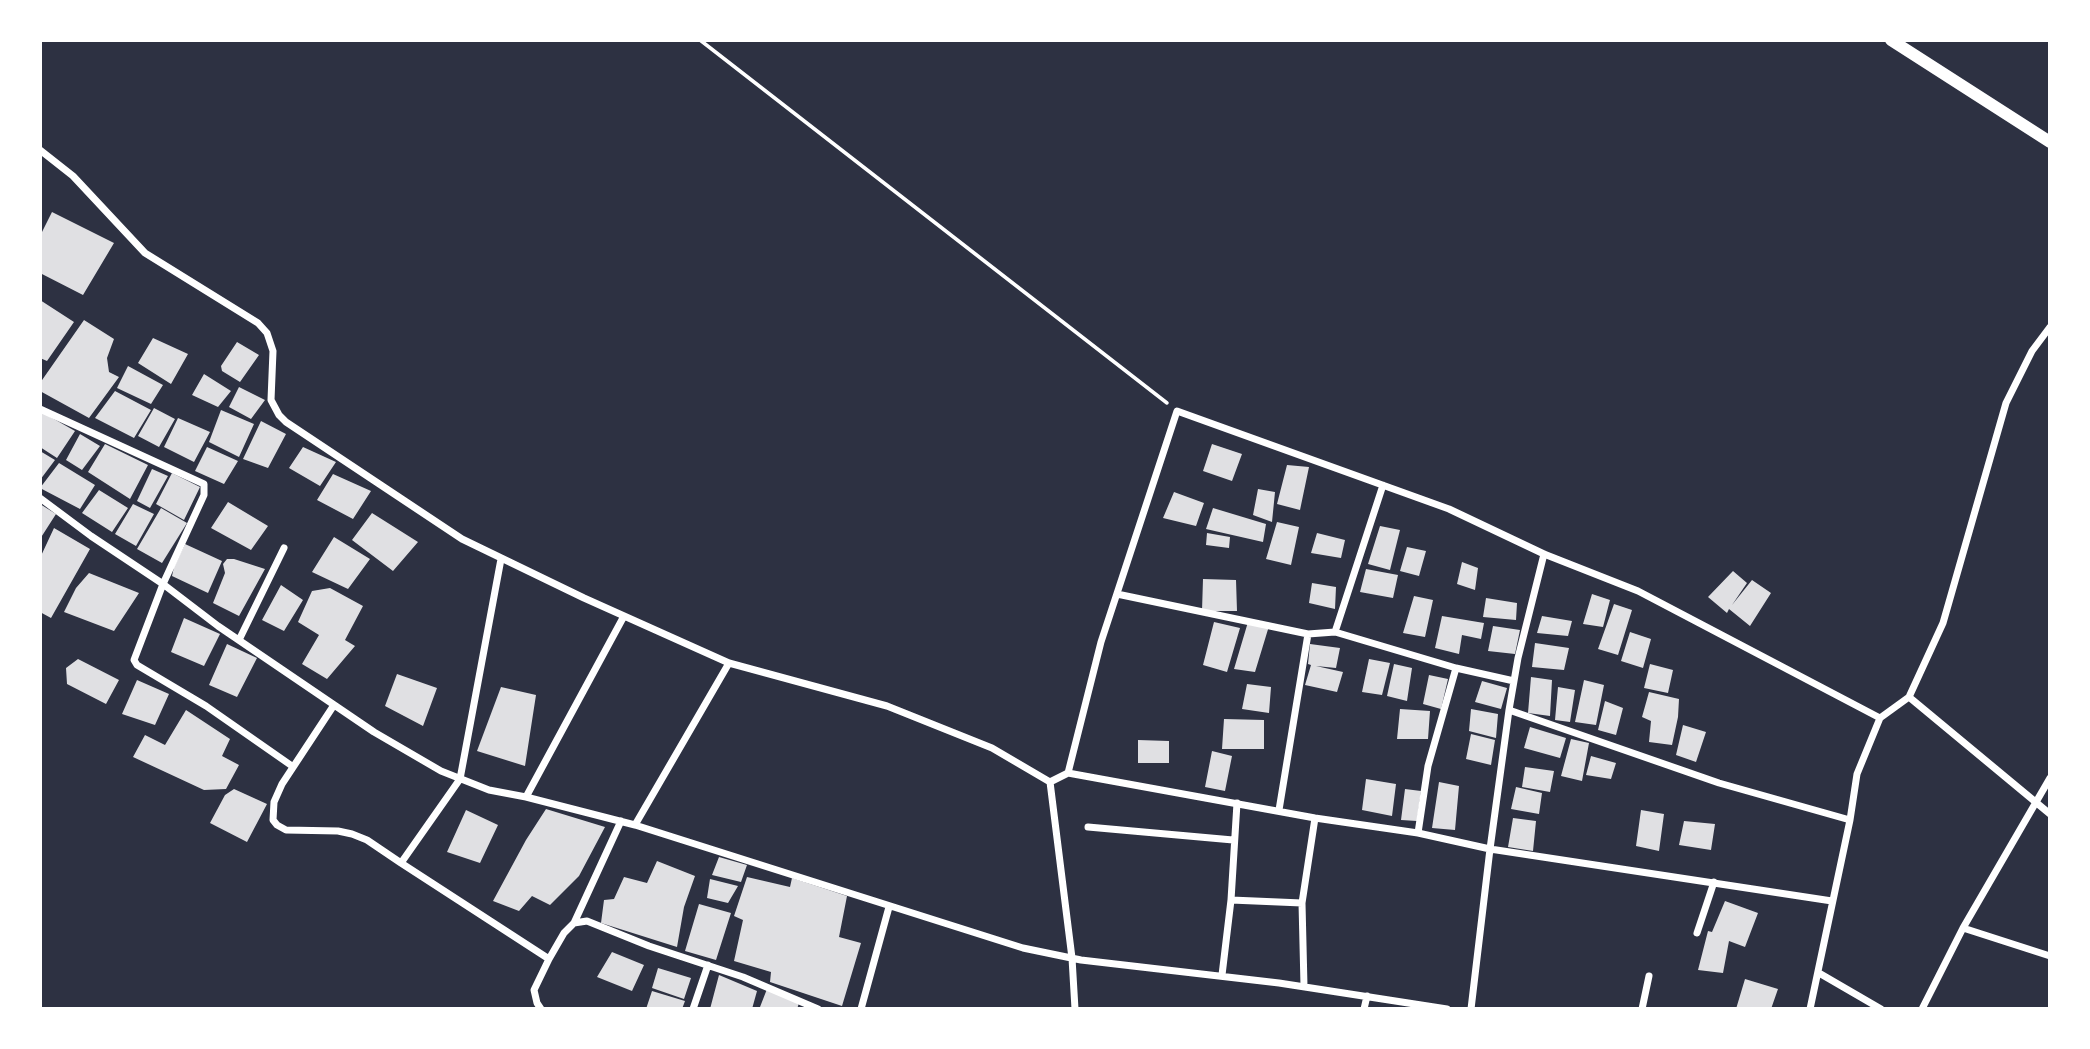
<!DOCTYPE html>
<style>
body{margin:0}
#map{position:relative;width:2090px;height:1049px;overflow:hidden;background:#2d3142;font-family:"Noto Sans",sans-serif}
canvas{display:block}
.frame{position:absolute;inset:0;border:42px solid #fff;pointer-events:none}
</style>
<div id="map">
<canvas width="2090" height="1049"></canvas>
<div class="frame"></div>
</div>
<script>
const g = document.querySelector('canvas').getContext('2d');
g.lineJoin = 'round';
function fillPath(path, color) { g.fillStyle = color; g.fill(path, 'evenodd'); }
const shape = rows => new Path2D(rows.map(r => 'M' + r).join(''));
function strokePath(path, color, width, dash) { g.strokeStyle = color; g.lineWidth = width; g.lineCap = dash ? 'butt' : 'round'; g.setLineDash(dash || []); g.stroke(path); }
fillPath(shape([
 [52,212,114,243,83,295,40,273,40,236],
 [40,300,74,322,47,361,40,358],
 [84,320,114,339,107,358,109,372,119,377,89,418,40,391,40,383],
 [153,338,188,354,171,384,138,363],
 [237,342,259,355,240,382,222,371,221,366],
 [128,366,163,385,151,404,117,388],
 [204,374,231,391,218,407,192,395],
 [239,387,265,400,251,419,229,407],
 [115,391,151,410,134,438,95,418],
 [154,408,175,419,159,447,138,436],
 [221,410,254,424,239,457,209,442],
 [40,411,75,431,57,458,40,447],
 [178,418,210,432,194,462,164,447],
 [261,421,286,434,268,468,243,459],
 [80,434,100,446,82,470,66,460],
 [105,444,148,465,130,499,88,472],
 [1212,444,1242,454,1232,481,1203,471],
 [207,447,238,461,224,484,195,471],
 [303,447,336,462,320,486,289,468],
 [40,451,55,460,40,480],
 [59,463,95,485,80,509,40,488],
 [1287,465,1309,467,1300,510,1277,504],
 [152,469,168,476,150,508,137,501],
 [172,473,200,487,184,520,156,504],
 [333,474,371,491,353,519,317,500],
 [1258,489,1275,492,1272,522,1253,515],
 [99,490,128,508,112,532,82,513],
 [1174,492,1204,503,1196,526,1163,518],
 [228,502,268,526,251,550,211,528],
 [40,504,56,514,40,539],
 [133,504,154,514,136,546,115,534],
 [161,508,187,523,162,563,137,549],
 [1213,508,1266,524,1263,542,1206,529],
 [372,513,418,542,393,571,352,540],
 [1277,522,1299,527,1291,565,1266,559],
 [1380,526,1400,530,1390,570,1368,564],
 [54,528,90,549,51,618,40,612,40,558],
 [1207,533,1230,537,1229,548,1206,545],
 [1317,533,1345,540,1341,558,1311,553],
 [334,537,370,559,348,589,312,572],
 [185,544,222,561,208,593,172,576,174,567],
 [1407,547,1426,551,1419,576,1400,571],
 [227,559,234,559,265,569,239,616,213,603,225,573,223,564],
 [1462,562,1478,568,1475,590,1457,584],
 [1366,569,1398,575,1393,598,1360,592],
 [1733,571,1747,583,1732,605,1752,580,1771,593,1750,626,1729,609,1727,613,1708,597],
 [89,573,139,593,114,631,64,612,76,588],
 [1203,579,1236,580,1237,611,1202,611],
 [1312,583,1336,587,1335,609,1309,603],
 [281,585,303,600,284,631,262,620],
 [330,588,363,606,345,640,355,646,327,679,302,664,319,635,298,622,312,591],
 [1592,594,1610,600,1603,627,1583,624],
 [1414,596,1433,600,1425,637,1403,633],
 [1486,598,1517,603,1516,620,1483,617],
 [1614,604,1632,610,1618,655,1598,649],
 [1442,616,1484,623,1481,639,1462,635,1459,654,1435,648],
 [1542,616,1572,621,1568,636,1537,633],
 [184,618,220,634,204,666,171,652],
 [1214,622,1240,628,1227,672,1203,665],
 [1248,622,1269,626,1255,672,1234,669],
 [1493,626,1520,630,1515,654,1488,651],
 [1630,632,1651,639,1643,668,1621,661],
 [1535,643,1569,648,1564,670,1532,667],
 [227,644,257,658,237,697,209,685],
 [1310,644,1340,648,1336,668,1316,666,1343,672,1337,692,1305,685,1311,665,1308,664],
 [78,659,119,680,106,704,67,684,66,668],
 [1369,659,1390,663,1382,695,1362,692],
 [1394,664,1412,668,1407,701,1387,696],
 [1650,664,1673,670,1668,693,1644,688],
 [397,674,437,688,423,726,385,706],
 [1429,675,1448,679,1441,709,1423,704],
 [1531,677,1552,680,1550,716,1528,713],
 [137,680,169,694,155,725,122,714],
 [1584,680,1604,685,1596,725,1575,722],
 [1482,681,1507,688,1501,709,1475,702],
 [1247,684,1271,687,1269,713,1242,709],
 [501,687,536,695,525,766,477,751],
 [1558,687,1575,690,1570,722,1555,720],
 [1649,692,1679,699,1678,717,1672,745,1649,742,1651,721,1642,717],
 [1605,701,1623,708,1616,735,1598,730],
 [1400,709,1430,711,1428,739,1397,739],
 [1471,709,1498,714,1496,738,1469,731],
 [186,710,230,739,222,756,239,765,226,789,204,790,133,757,145,735,165,745],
 [1224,719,1264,720,1264,749,1222,749],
 [1683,725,1706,732,1696,762,1676,755],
 [1530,727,1566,738,1560,758,1524,748],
 [1471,734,1495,740,1491,765,1466,759],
 [1571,739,1589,743,1582,781,1561,776],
 [1138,740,1169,741,1169,763,1138,763],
 [1212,751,1232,756,1225,791,1205,787],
 [1591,756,1616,763,1611,779,1586,775],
 [1525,767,1554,771,1550,792,1522,787],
 [1366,779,1396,784,1392,816,1362,810],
 [1439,782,1459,786,1455,830,1432,828],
 [1516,787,1542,793,1539,814,1511,809],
 [234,789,267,804,247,842,210,823,225,795],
 [1405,789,1421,791,1417,821,1401,820],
 [546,809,605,827,579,876,550,905,532,896,519,911,493,901,526,840],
 [466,810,498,825,480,863,447,852],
 [1641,810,1664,814,1659,851,1636,846],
 [1513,818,1536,821,1533,851,1508,847],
 [1684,821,1715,824,1711,850,1679,845],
 [719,857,747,865,741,882,712,875],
 [657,861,695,876,684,907,677,947,601,923,604,900,614,899,624,877,647,883],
 [747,877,790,887,792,878,847,896,839,937,861,943,842,1006,770,982,771,972,734,961,743,920,734,916],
 [710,879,738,886,728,903,707,898],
 [1725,901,1758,913,1745,947,1729,941,1723,973,1698,970,1708,931,1712,932],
 [699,904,731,913,716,960,685,951],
 [612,952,644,965,632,991,597,977],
 [658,968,691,978,684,999,652,988],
 [719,975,757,991,752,1009,710,1009],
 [1745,979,1778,989,1771,1009,1736,1009],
 [767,989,799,1003,797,1009,760,1007],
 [652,991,685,1001,682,1009,646,1009]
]), '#e0e0e3');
strokePath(shape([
 [700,40,1167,403]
]), '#fff', 3.5);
strokePath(shape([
 [40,150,73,176,145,253,258,323,267,333,273,351,271,400,279,415,286,422,462,539,584,598,729,663,887,706,992,748,1050,782],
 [40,409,204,484,204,495,163,584,134,660,137,665,206,706,292,766],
 [40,498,91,536,163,584,218,626,374,732,441,771,489,790,526,797,635,825,1023,948,1081,960,1279,983,1447,1009],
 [501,559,460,779,401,863,549,959,534,990,537,1003,541,1009],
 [1117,594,1308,634,1335,632,1456,668,1514,681],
 [1335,632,1383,485],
 [239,640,284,548],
 [1909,697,2050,814],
 [334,705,282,784,274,802,273,820,277,825,286,830,338,831,352,834,367,840,401,863],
 [1509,710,1719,783,1850,820],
 [1068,773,1101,642,1177,411,1449,509,1544,554,1638,591,1880,718],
 [1050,782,1068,773,1315,818,1418,833,1490,849,1832,901],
 [1050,782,1072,958,1075,1009],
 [526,797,624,616],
 [1279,810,1308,634],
 [635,825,729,663],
 [1088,827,1233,840],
 [1418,833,1428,766,1456,668],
 [1231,900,1302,903],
 [574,923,621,821],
 [1963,928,2050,956],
 [1697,933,1714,882],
 [549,959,564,933,574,923,587,921,649,946,743,977,818,1009],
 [1819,973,1881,1009],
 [1222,975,1231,900,1237,803],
 [1304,986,1302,903,1315,818],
 [693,1009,708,965],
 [861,1009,889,907],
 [1364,1009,1367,996],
 [1471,1009,1490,849,1509,710,1518,658,1544,554],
 [1642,1009,1649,976],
 [1810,1009,1850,820,1857,774,1880,718,1909,697,1943,623,2006,403,2032,351,2050,327],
 [1922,1009,1963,928,2050,778]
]), '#fff', 7);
strokePath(shape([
 [1891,40,2050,142]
]), '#fff', 12);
</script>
